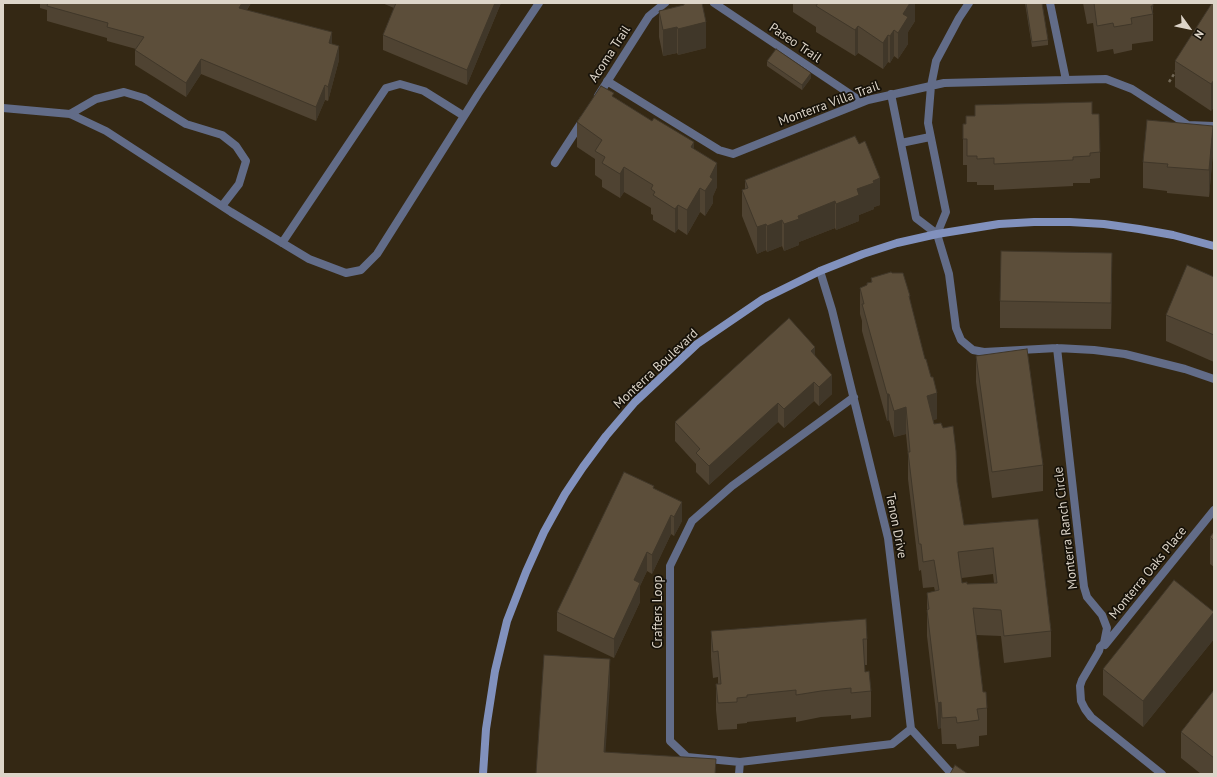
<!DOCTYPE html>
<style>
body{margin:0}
#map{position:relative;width:1217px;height:777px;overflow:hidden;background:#342814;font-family:"PT Sans",sans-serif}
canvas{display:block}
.frame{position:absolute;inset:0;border:4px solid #ddd5c9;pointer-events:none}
.north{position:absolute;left:1169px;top:8px;width:40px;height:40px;-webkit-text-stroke:3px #171209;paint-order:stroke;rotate:123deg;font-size:11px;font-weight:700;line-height:16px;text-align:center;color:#ddd5c9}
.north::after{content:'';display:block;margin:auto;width:14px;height:18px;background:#ddd5c9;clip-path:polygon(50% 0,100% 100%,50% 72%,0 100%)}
</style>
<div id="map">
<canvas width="1217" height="777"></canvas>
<div class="frame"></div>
<div class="north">N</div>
</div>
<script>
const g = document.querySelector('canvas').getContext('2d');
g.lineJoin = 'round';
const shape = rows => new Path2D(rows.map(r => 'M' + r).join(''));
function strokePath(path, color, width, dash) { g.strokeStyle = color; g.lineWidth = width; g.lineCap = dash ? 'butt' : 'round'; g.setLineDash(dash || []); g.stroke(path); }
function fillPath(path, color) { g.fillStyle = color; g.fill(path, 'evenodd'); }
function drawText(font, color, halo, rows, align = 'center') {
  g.font = font + ' "PT Sans",sans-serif'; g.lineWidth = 3.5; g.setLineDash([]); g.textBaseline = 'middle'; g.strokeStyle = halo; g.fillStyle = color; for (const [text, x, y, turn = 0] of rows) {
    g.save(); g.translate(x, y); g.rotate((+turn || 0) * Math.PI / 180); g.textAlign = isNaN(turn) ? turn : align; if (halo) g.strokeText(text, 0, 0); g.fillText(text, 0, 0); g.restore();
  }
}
strokePath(shape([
 [1169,82,1176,71]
]), '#746a59', 2.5, [3, 3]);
strokePath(shape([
 [3,108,70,114,106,131,231,212,309,259,346,273,361,270,377,254,478,94,539,3],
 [70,114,96,99,124,92,144,98,186,124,222,135,236,146,246,161,239,184,222,206],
 [282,243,386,88,400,84,424,91,464,116],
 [820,271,832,310,888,538,911,729,949,771,954,774],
 [854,397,732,486,692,521,670,566,670,741,687,757,740,762,892,744,911,729],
 [739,774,740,762]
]), '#626c88', 8);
strokePath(shape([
 [714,3,862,102],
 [969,3,959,18,936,61,931,86,928,123,946,212,937,234,949,274,956,328,961,340,973,350,984,352,1057,348,1094,350,1125,354,1185,369,1214,379],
 [1050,3,1066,80],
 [607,81,719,150,733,154,868,100,944,83,1106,79,1132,89,1188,125,1214,126],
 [891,94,916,218,937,234],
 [598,96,649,16,665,3],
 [901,143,930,137],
 [555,163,583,120],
 [1057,348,1084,587,1087,597,1102,615,1107,628,1104,643,1100,647,1099,651,1082,680,1080,686,1081,701,1085,709,1091,717,1162,774],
 [1105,645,1214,510]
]), '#626c88', 8);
strokePath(shape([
 [483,774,486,729,495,671,507,621,526,572,544,532,565,494,583,467,606,436,635,402,697,344,763,299,820,271,863,254,897,243,937,234,999,224,1034,222,1070,222,1104,224,1139,229,1173,235,1214,246]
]), '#8191bd', 8);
fillPath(shape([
 [40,3,251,3,247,10,332,44,339,60,328,101,325,100,316,121,201,74,186,97,135,65,135,50,136,49,107,41,107,38,47,21,47,10,40,8],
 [382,3,501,3,467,85,383,50,383,35,394,8],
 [793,3,915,3,915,21,908,32,908,44,898,59,894,56,890,63,888,62,883,69,858,53,855,56,816,32,816,27,793,12],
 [1025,3,1042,3,1048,40,1048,45,1032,47],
 [1083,3,1153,3,1153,41,1132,44,1132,50,1114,54,1113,49,1097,52,1093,23,1087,24],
 [1214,3,1214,107,1211,111,1175,87,1175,61],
 [684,4,706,48,678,55,677,53,663,56,659,37,659,11,684,5],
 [767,61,811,78,802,90,767,66],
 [614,97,694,149,717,187,713,196,713,203,705,216,700,212,687,235,678,229,675,233,653,220,653,215,651,214,651,208,624,192,620,198,602,187,602,180,595,175,595,159,577,147,577,122],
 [975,105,1092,114,1100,152,1100,178,1090,179,1090,183,1073,183,1073,186,994,190,994,185,977,185,977,182,967,182,967,165,963,165,963,124,966,124,966,116,975,116],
 [1213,152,1209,197,1167,193,1167,191,1143,188,1143,162],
 [745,180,880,205,874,207,874,209,859,215,859,221,836,230,835,228,799,242,799,245,784,251,782,246,767,252,766,250,757,254,742,216,742,190,745,189],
 [892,273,910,296,910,303,937,419,933,420,957,482,964,525,1038,519,1051,631,1051,657,1004,663,1001,636,976,635,983,692,987,708,987,735,979,736,979,746,957,749,956,744,942,744,941,728,938,729,927,636,927,593,935,591,934,587,923,588,921,570,919,571,908,479,908,454,906,434,894,437,889,420,887,421,862,331,862,321,860,314,860,288,867,286,867,283,871,282,871,278],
 [993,574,994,583,967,584,962,583,962,578],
 [1214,277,1214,362,1166,341,1166,315],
 [1112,280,1111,329,1000,328,1000,301],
 [976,356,1043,465,1043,491,992,498,976,382],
 [815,357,832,394,819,406,814,401,784,428,778,422,709,485,696,472,696,464,675,441,675,422],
 [654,488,682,521,674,536,671,534,652,574,647,571,640,586,640,602,614,658,557,631,557,612],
 [1214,532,1214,567,1210,564,1210,537],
 [1214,612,1214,639,1143,727,1103,695,1103,669],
 [711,631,867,639,867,665,865,665,865,672,871,691,871,717,851,719,851,715,821,717,796,722,796,717,747,722,747,723,737,724,737,729,718,730,716,710,716,684,718,684,718,677,713,678,711,657],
 [1214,690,1214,774,1201,774,1181,758,1181,732]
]), '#4f4332');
fillPath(shape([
 [242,3,251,3,239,22,239,8],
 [495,3,501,3,467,85,467,70],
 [910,3,915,3,915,21,908,32,908,44,898,59,898,33,903,14],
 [706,22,706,48,678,55,678,29],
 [858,26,858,53,855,56,855,30],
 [677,27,677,53,663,56,663,30],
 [894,30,894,56,890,63,890,36],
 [332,32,332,47,329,43],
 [888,35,888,62,883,69,883,43],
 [339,46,339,60,328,101,328,87],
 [201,59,201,74,186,97,186,83],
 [811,73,811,78,802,90,802,85],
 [1214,80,1214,107,1211,111,1211,84],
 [325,85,325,100,316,121,316,107],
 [1213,126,1213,152,1209,197,1209,170],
 [694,142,694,167,691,147],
 [717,163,717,187,713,196,713,203,705,216,705,191,710,177],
 [624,167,624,192,620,198,620,174],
 [880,178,880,205,874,207,874,209,859,215,859,221,836,230,836,204,857,189,873,181],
 [700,188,700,212,687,235,687,210],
 [835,201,835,228,799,242,799,245,784,251,784,224,798,216],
 [678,205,678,229,675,233,675,209],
 [782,220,782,246,767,252,767,226],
 [766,224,766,250,757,254,757,227],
 [1112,253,1112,280,1111,329,1111,303],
 [815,347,815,366,811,351],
 [832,375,832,394,819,406,819,387],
 [814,382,814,401,784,428,784,409],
 [937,393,937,419,927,422,927,396],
 [887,394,889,394,889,420,887,421],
 [778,403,778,422,709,485,709,466],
 [906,407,906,434,894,437,894,411],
 [682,502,682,521,674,536,674,517],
 [671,515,671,534,652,574,652,555],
 [647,552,647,571,640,586,640,602,614,658,614,639,634,580],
 [1214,612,1214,639,1143,727,1143,701],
 [610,659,610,686,604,774,604,752],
 [941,702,941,728,938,729,938,703]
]), '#403729');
const building = shape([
 [48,3,242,3,239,8,332,32,329,43,339,46,328,87,325,85,316,107,201,59,186,83,135,50,144,37,107,27,108,23,47,6,48,3],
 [396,3,495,3,467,70,383,35,396,3],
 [686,3,702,3,706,22,678,29,677,27,663,30,659,11,684,5,684,4,686,3],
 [818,3,910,3,903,14,908,17,898,33,894,30,890,36,888,35,883,43,858,26,855,30,816,6,818,3],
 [1026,3,1042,3,1048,40,1032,42,1026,3],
 [1094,3,1153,3,1153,6,1151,6,1153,14,1131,18,1132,24,1114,27,1113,23,1097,26,1094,3],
 [1212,3,1214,3,1214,80,1211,84,1175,61,1212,3],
 [776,49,811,73,802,85,767,61,776,49],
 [601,86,614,93,612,96,652,121,654,118,694,142,691,147,717,163,710,177,713,179,705,191,700,188,687,210,678,205,675,209,653,195,655,192,651,189,653,185,624,167,620,174,602,163,605,157,595,151,602,140,577,122,601,86],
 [1092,102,1092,114,1099,114,1100,152,1090,153,1090,156,1073,157,1073,160,994,164,994,158,977,159,977,156,967,156,967,139,963,139,963,124,966,124,966,116,975,116,975,105,1092,102],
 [1147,120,1213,126,1209,170,1167,167,1168,164,1143,162,1147,120],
 [855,136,859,144,865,141,880,178,873,181,874,183,857,189,859,195,836,204,835,201,798,216,799,219,784,224,782,220,767,226,766,224,757,227,742,190,748,188,745,180,855,136],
 [1001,251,1112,253,1111,303,1000,301,1001,251],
 [1187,265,1214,277,1214,335,1166,315,1187,265],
 [891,272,892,273,903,273,910,296,909,296,925,359,926,359,931,377,933,377,937,393,927,396,934,424,941,423,943,428,953,426,956,451,957,482,964,525,1038,519,1051,631,1004,636,1001,610,973,608,983,692,986,692,987,708,977,709,979,720,957,723,956,717,942,718,941,702,938,703,927,610,929,609,927,593,939,590,934,560,923,562,921,544,919,544,908,452,910,452,906,407,894,411,889,394,887,394,862,304,864,304,860,288,867,285,867,283,872,282,871,278,891,272],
 [993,548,997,583,967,584,967,582,962,583,958,552,993,548],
 [789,318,815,347,811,351,832,375,819,387,814,382,784,409,778,403,709,466,696,453,700,449,675,422,789,318],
 [1027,349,1043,465,992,472,976,356,1027,349],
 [624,472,654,486,653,488,682,502,674,517,671,515,652,555,647,552,634,580,640,583,614,639,557,612,624,472],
 [1214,532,1214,541,1210,537,1214,532],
 [1174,580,1214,612,1143,701,1103,669,1174,580],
 [866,619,867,639,863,639,865,672,869,671,871,691,851,693,851,688,821,691,796,695,796,690,747,695,747,697,737,698,737,702,718,703,716,684,721,684,718,651,713,652,711,631,866,619],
 [544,655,610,659,604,752,716,759,715,774,536,774,544,655],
 [1214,690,1214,758,1181,732,1214,690],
 [955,765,968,774,950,774,955,765]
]);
fillPath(building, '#5c4e3a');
strokePath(building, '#403729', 1);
drawText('13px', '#ddd5c9', '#171209', [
 ["Paseo Trail",795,43,34],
 ["Acoma Trail",610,54,-57],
 ["Monterra Villa Trail",829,104,-20],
 ["Monterra Boulevard",656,369,-43],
 ["Tenon Drive",896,526,79],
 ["Monterra Ranch Circle",1066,528,-97],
 ["Monterra Oaks Place",1148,573,-51],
 ["Crafters Loop",658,612,-90]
]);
</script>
